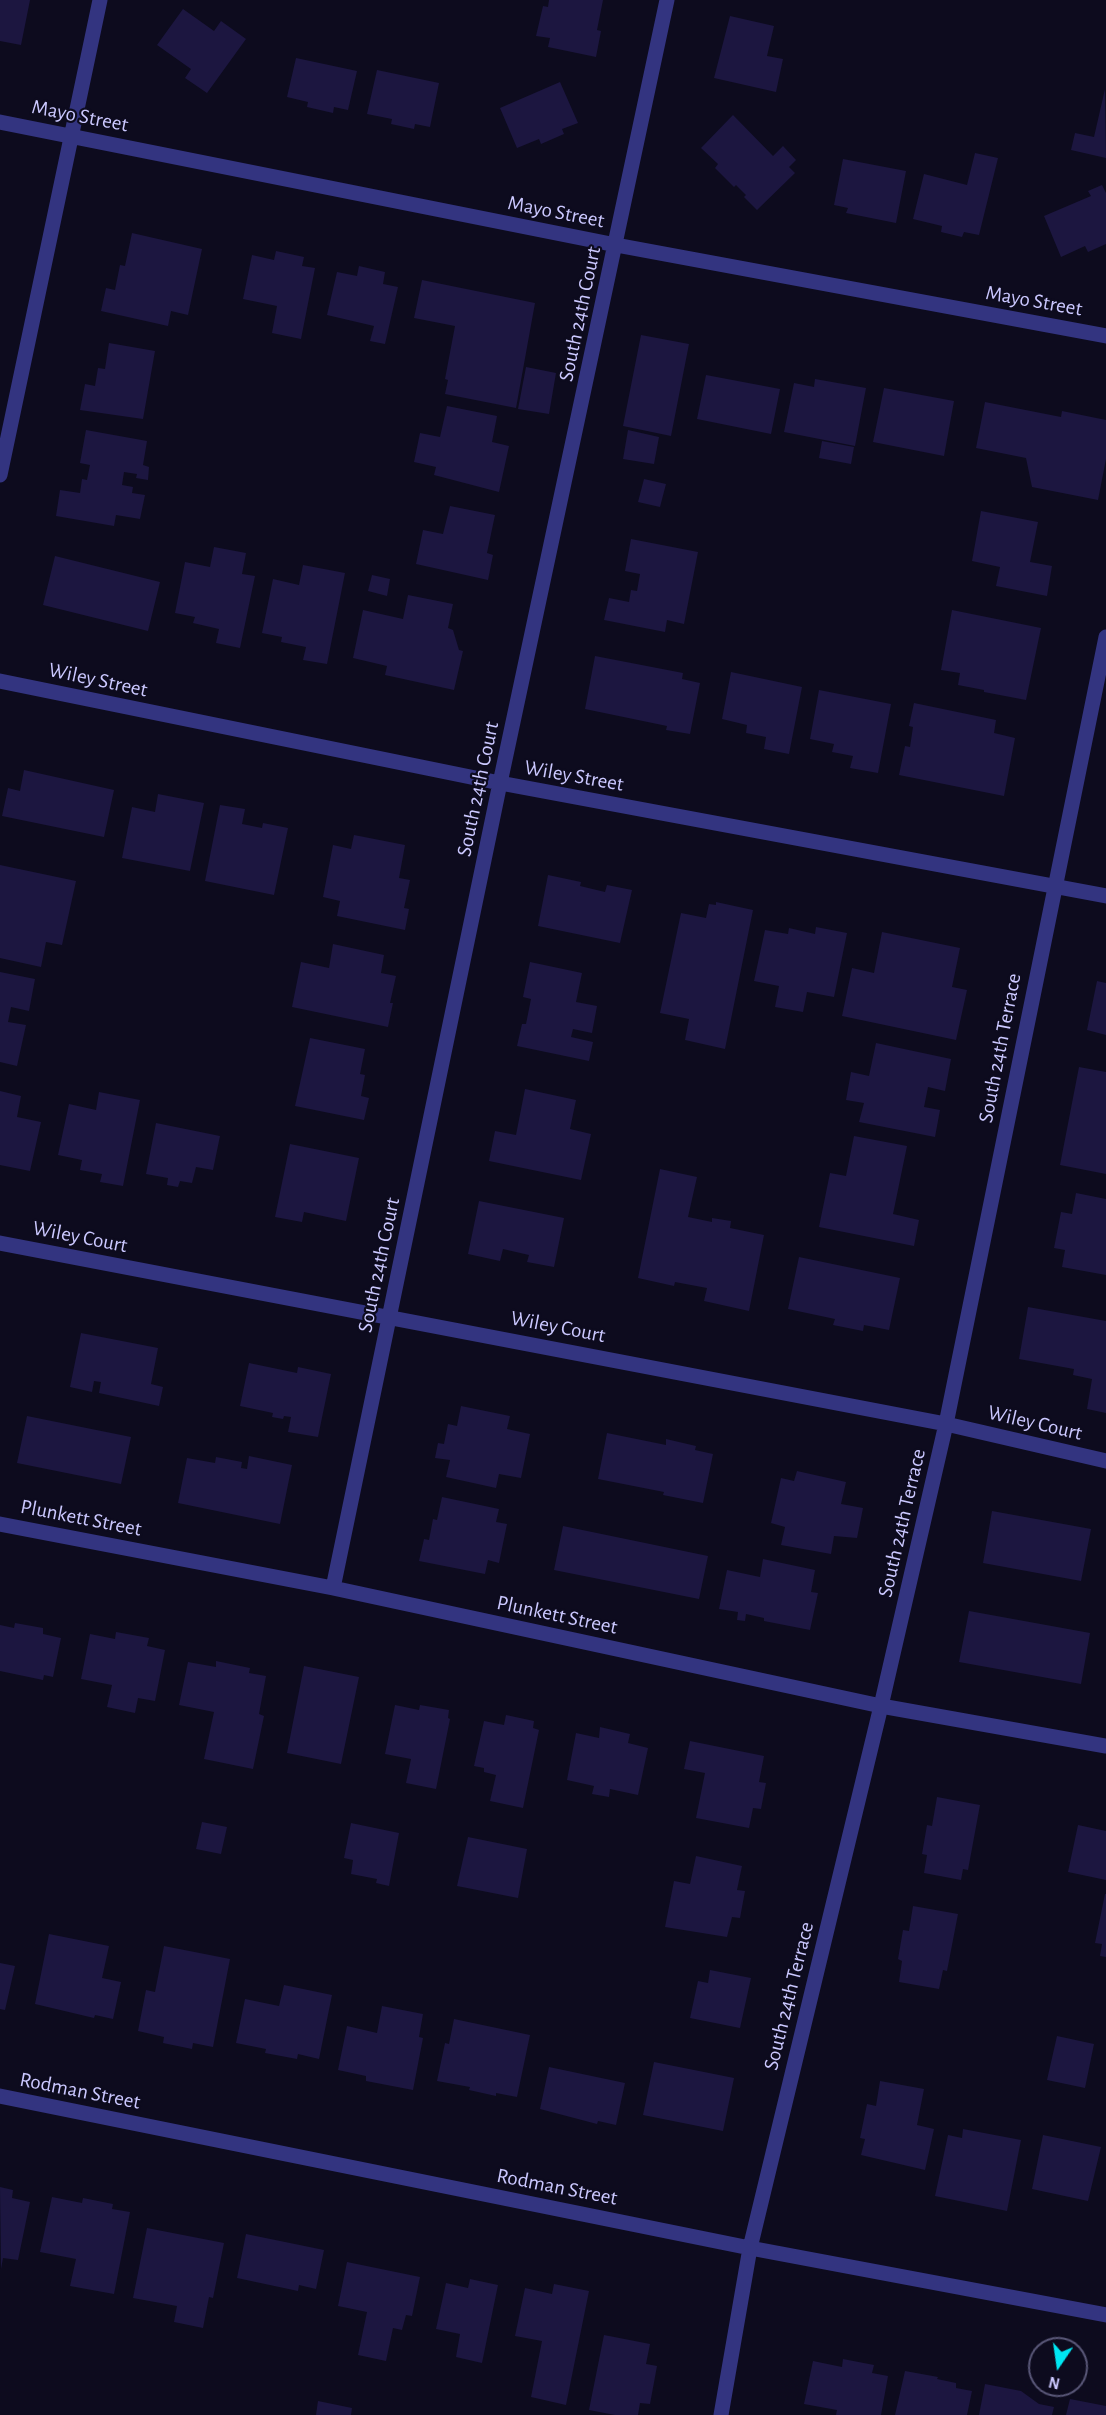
<!DOCTYPE html>
<style>
body{margin:0}
#map{position:relative;width:1106px;height:2415px;overflow:hidden;background:#0d0b1e;font-family:"Alegreya Sans",sans-serif}
canvas{display:block}
.north{position:absolute;left:1028px;top:2337px;width:60px;height:60px;box-sizing:border-box;background:#0d0b1e;border:2px solid #595778;border-radius:50%;rotate:193deg;font-size:16px;font-weight:700;line-height:24px;text-align:center;color:#cbc8ff}
.north::after{content:'';display:block;margin:auto;width:21px;height:27px;background:#00e7f3;clip-path:polygon(50% 0,100% 100%,50% 72%,0 100%)}
</style>
<div id="map">
<canvas width="1106" height="2415"></canvas>
<div class="north">N</div>
</div>
<script>
const g = document.querySelector('canvas').getContext('2d');
g.lineJoin = 'round';
function fillPath(path, color) { g.fillStyle = color; g.fill(path, 'evenodd'); }
const shape = rows => new Path2D(rows.map(r => 'M' + r).join(''));
function strokePath(path, color, width, dash) { g.strokeStyle = color; g.lineWidth = width; g.lineCap = dash ? 'butt' : 'round'; g.setLineDash(dash || []); g.stroke(path); }
function drawText(font, color, halo, rows, align = 'center') {
  g.font = font + ' "Alegreya Sans",sans-serif'; g.lineWidth = 4.5; g.setLineDash([]); g.textBaseline = 'middle'; g.strokeStyle = halo; g.fillStyle = color; for (const [text, x, y, turn = 0] of rows) {
    g.save(); g.translate(x, y); g.rotate((+turn || 0) * Math.PI / 180); g.textAlign = isNaN(turn) ? turn : align; if (halo) g.strokeText(text, 0, 0); g.fillText(text, 0, 0); g.restore();
  }
}
fillPath(shape([
 [0,0,30,0,21,45,0,41],
 [549,0,603,0,597,30,601,31,596,57,548,47,550,38,536,36,543,6,548,7],
 [183,9,214,31,221,21,246,39,207,93,185,78,191,69,157,45],
 [730,16,774,26,767,56,783,59,776,92,714,78],
 [296,58,357,71,348,110,334,107,333,113,307,107,308,102,287,97],
 [377,70,439,83,430,127,415,124,414,129,391,124,392,119,367,114],
 [560,82,578,123,562,129,564,134,541,144,539,139,517,148,500,108],
 [1105,89,1106,158,1071,150,1075,133,1094,137],
 [733,115,773,156,783,146,796,160,789,167,795,173,757,210,744,197,746,195,736,185,734,187,715,168,718,164,701,148],
 [975,153,998,158,979,235,964,232,962,237,941,232,942,226,913,219,924,174,967,185],
 [843,159,906,171,896,223,846,213,848,208,834,205],
 [1102,185,1106,193,1106,244,1088,252,1085,246,1061,257,1044,216,1091,196,1088,191],
 [132,233,202,249,188,315,171,311,168,326,101,311,106,288,115,290,120,265,125,266],
 [276,251,304,257,302,266,315,268,301,339,272,333,277,306,243,299,252,255,274,260],
 [359,266,385,272,383,284,398,287,385,344,370,341,374,326,327,315,337,272,357,276],
 [422,280,535,303,516,408,445,394,448,380,445,379,455,326,414,318],
 [641,335,689,344,671,436,623,426],
 [109,343,155,351,143,419,80,410,85,384,95,386,98,368,105,369],
 [526,367,556,373,549,414,518,409],
 [706,375,780,389,771,434,697,419],
 [815,379,866,388,855,446,784,432,794,383,814,387],
 [884,388,954,401,944,456,873,442],
 [985,402,1061,417,1062,411,1106,420,1106,459,1098,500,1032,487,1026,458,976,448],
 [447,406,497,416,492,442,509,446,499,492,434,475,436,467,414,462,420,433,440,437],
 [86,430,147,441,143,465,149,467,148,480,136,478,137,474,124,472,122,485,133,487,132,493,145,495,140,519,116,515,114,526,56,516,60,490,80,493,82,479,87,480,90,465,80,463],
 [628,430,659,437,654,464,623,459],
 [822,441,854,447,851,464,819,458],
 [644,479,666,484,660,507,638,502],
 [450,506,495,515,487,553,493,555,488,580,416,564,423,530,443,534],
 [981,511,1038,522,1030,562,1052,566,1047,596,996,586,1000,567,972,561],
 [631,539,698,552,684,624,667,620,665,632,604,620,609,598,629,602,631,590,637,591,640,574,625,571],
 [214,547,246,553,242,574,255,576,240,648,216,643,219,629,193,623,195,617,175,613,185,562,210,567],
 [55,556,160,582,148,631,43,605],
 [303,565,345,573,327,664,303,660,306,647,281,642,282,637,262,633,273,579,299,585],
 [372,575,390,579,387,596,368,591],
 [408,595,453,604,448,628,453,630,459,650,463,651,454,690,385,675,387,666,353,658,363,610,403,619],
 [952,610,1041,628,1026,700,984,692,984,690,958,685,960,673,941,670],
 [595,656,683,673,682,679,700,683,690,734,666,730,667,726,585,709],
 [731,672,802,687,789,754,764,749,766,737,746,733,747,725,722,719],
 [819,690,891,704,878,773,850,768,853,756,832,752,834,744,810,739],
 [914,703,996,720,994,733,1015,738,1004,796,899,775,905,746,910,747,913,727,909,726],
 [24,770,114,790,104,837,2,816,8,788,20,791],
 [158,794,204,803,190,871,122,858,132,807,155,812],
 [220,805,245,809,242,824,262,828,263,823,288,828,274,895,205,881],
 [354,835,405,845,399,878,410,880,404,908,409,909,405,930,337,916,340,901,323,897,333,845,351,849],
 [0,865,76,881,62,945,46,942,41,967,0,958],
 [548,875,581,882,580,886,605,892,607,885,632,890,620,943,538,926],
 [716,902,753,910,725,1049,685,1040,689,1019,660,1013,681,913,706,918,709,904,716,905],
 [816,927,847,933,834,997,807,992,803,1012,775,1007,779,986,754,981,765,930,788,934,789,928,815,934],
 [882,932,960,948,952,987,967,990,956,1040,842,1016,852,968,874,973],
 [333,944,384,955,381,973,396,976,390,1003,393,1003,388,1027,292,1007,301,962,329,968],
 [530,962,582,973,576,1002,597,1006,592,1033,573,1029,571,1037,593,1042,589,1061,517,1046,522,1024,526,1024,531,999,523,997],
 [0,972,35,979,29,1011,11,1007,8,1022,26,1025,17,1066,0,1062],
 [1097,981,1106,983,1106,1035,1087,1030],
 [310,1038,365,1049,360,1074,365,1075,361,1096,369,1098,364,1120,295,1106],
 [876,1043,951,1059,945,1091,928,1087,924,1107,940,1110,935,1137,859,1122,864,1103,846,1100,851,1072,869,1076],
 [1079,1067,1106,1072,1106,1174,1060,1165],
 [525,1089,576,1100,570,1129,591,1134,581,1180,489,1161,495,1131,516,1135],
 [0,1091,21,1096,17,1117,41,1122,30,1171,0,1165],
 [99,1092,140,1100,123,1186,100,1182,102,1174,80,1170,82,1160,58,1155,69,1104,96,1110],
 [156,1123,220,1136,213,1170,196,1167,192,1183,180,1181,178,1187,167,1185,168,1178,146,1174],
 [854,1136,907,1146,893,1214,919,1220,914,1246,819,1227,830,1173,846,1176],
 [290,1144,359,1158,346,1221,304,1212,302,1222,275,1217],
 [660,1169,697,1177,688,1217,712,1222,712,1218,731,1221,730,1228,764,1235,749,1311,704,1301,707,1288,675,1282,674,1286,638,1278],
 [1076,1193,1106,1199,1106,1275,1062,1267,1065,1250,1054,1248,1061,1212,1072,1214],
 [479,1201,564,1218,554,1267,527,1262,529,1255,503,1249,500,1261,468,1254],
 [799,1257,900,1278,889,1330,864,1325,863,1331,833,1325,835,1319,788,1309],
 [1028,1307,1106,1321,1106,1413,1087,1409,1092,1379,1073,1375,1074,1369,1019,1359],
 [81,1333,158,1348,151,1384,163,1387,159,1406,99,1393,101,1382,94,1381,92,1392,70,1387],
 [249,1363,297,1373,298,1367,331,1374,318,1437,288,1432,291,1417,284,1416,283,1419,272,1417,273,1413,240,1406],
 [461,1406,510,1416,507,1429,530,1434,521,1478,499,1474,496,1488,446,1477,450,1460,435,1458,438,1443,444,1444,448,1424,457,1426],
 [27,1416,131,1437,121,1484,17,1463],
 [607,1433,666,1445,666,1439,696,1446,695,1450,713,1454,703,1503,663,1495,664,1492,598,1479],
 [249,1456,292,1465,280,1524,178,1503,187,1458,215,1463,216,1457,242,1462,241,1468,247,1469],
 [797,1471,846,1482,841,1504,863,1508,857,1538,834,1536,831,1554,781,1545,785,1527,771,1523,781,1478,794,1481],
 [442,1497,499,1509,496,1522,507,1524,499,1563,488,1560,485,1574,419,1561,424,1539,429,1540,433,1519,437,1520],
 [992,1511,1091,1529,1081,1581,983,1563],
 [563,1526,708,1556,699,1599,554,1570],
 [763,1559,815,1570,811,1592,818,1593,810,1630,764,1621,764,1618,746,1614,745,1621,737,1620,738,1612,719,1609,727,1570,760,1577],
 [969,1611,1090,1633,1081,1684,959,1662],
 [15,1623,43,1628,43,1634,61,1638,53,1677,44,1675,43,1680,0,1671,0,1625,14,1628],
 [116,1632,149,1638,147,1646,165,1650,155,1701,138,1698,135,1713,107,1707,112,1685,81,1679,90,1634,115,1639],
 [216,1661,250,1668,249,1673,266,1676,259,1714,264,1716,253,1769,204,1759,214,1712,179,1705,188,1662,216,1667],
 [304,1666,359,1677,341,1764,287,1753],
 [395,1705,419,1710,420,1705,449,1710,448,1718,450,1719,436,1789,406,1783,411,1759,385,1754],
 [506,1715,534,1721,533,1728,539,1730,523,1808,490,1801,496,1775,484,1772,484,1768,474,1766,484,1721,504,1725],
 [600,1727,630,1734,628,1743,648,1748,638,1795,610,1789,609,1797,592,1794,594,1786,567,1780,576,1733,599,1738],
 [690,1741,764,1756,759,1782,766,1783,761,1809,753,1808,749,1828,696,1818,705,1773,684,1769],
 [937,1797,980,1805,968,1870,963,1869,961,1880,924,1873,927,1855,922,1854,927,1825,932,1826],
 [202,1822,227,1827,221,1854,196,1849],
 [351,1823,399,1833,389,1886,376,1883,377,1879,351,1874,353,1860,344,1858],
 [1078,1825,1106,1831,1106,1880,1068,1872],
 [468,1837,527,1849,518,1898,457,1886],
 [696,1856,742,1866,737,1890,745,1891,740,1918,732,1917,727,1937,665,1927,674,1881,690,1884],
 [1105,1894,1106,1894,1106,1957,1100,1956,1102,1944,1095,1943],
 [913,1906,958,1914,947,1971,943,1970,939,1989,899,1982,902,1961,898,1959,903,1930,909,1931],
 [49,1934,109,1946,102,1978,121,1982,113,2019,95,2015,94,2018,35,2004],
 [164,1946,230,1959,213,2047,193,2043,192,2049,163,2043,164,2037,138,2031,146,1990,155,1992],
 [0,1963,15,1966,5,2010,0,2009],
 [710,1970,751,1978,740,2028,690,2018,698,1981,708,1983],
 [284,1985,332,1995,319,2059,298,2054,297,2059,265,2053,266,2049,236,2043,245,1999,279,2006],
 [382,2006,423,2014,419,2037,423,2038,413,2090,366,2081,366,2076,338,2070,347,2026,377,2033],
 [454,2019,530,2035,517,2097,496,2093,496,2096,469,2090,470,2087,437,2081,445,2043,449,2044],
 [1057,2036,1094,2044,1085,2088,1047,2080],
 [654,2062,734,2078,723,2131,643,2115],
 [549,2067,625,2083,616,2125,598,2121,597,2124,540,2109],
 [880,2081,924,2089,917,2125,934,2129,925,2170,861,2155,865,2139,860,2138,867,2104,876,2106],
 [963,2129,1021,2140,1007,2211,935,2196,948,2135,962,2138],
 [1043,2135,1101,2147,1088,2201,1032,2189],
 [0,2187,13,2190,12,2198,30,2202,18,2260,3,2258,1,2269],
 [52,2197,82,2203,83,2198,113,2204,112,2209,130,2212,114,2294,70,2286,76,2259,40,2252],
 [147,2228,224,2243,213,2298,209,2297,203,2328,174,2322,177,2306,133,2298],
 [246,2234,324,2250,316,2289,299,2285,298,2291,237,2278],
 [347,2262,420,2277,412,2316,406,2315,402,2330,393,2328,386,2361,358,2355,367,2312,338,2306],
 [470,2279,498,2285,482,2363,456,2357,460,2334,436,2329,446,2283,468,2288],
 [554,2284,589,2291,566,2405,531,2397,542,2341,515,2336,525,2288,552,2294],
 [604,2335,650,2344,646,2364,657,2366,650,2404,640,2403,638,2415,615,2415,589,2410],
 [843,2359,874,2365,872,2373,888,2376,881,2415,836,2415,837,2410,804,2404,813,2361,842,2367],
 [905,2371,938,2377,937,2379,956,2383,956,2388,972,2391,967,2415,895,2415],
 [985,2384,1021,2391,1039,2404,1054,2407,1052,2415,979,2415],
 [1070,2399,1106,2406,1106,2415,1066,2415],
 [318,2401,352,2408,351,2415,316,2415]
]), '#1c1640');
strokePath(shape([
 [0,122,616,245,1106,336],
 [0,475,100,0],
 [0,681,500,783,1106,896],
 [0,1243,946,1424,1106,1461],
 [0,1524,333,1588,881,1706,1106,1746],
 [333,1588,500,783,667,0],
 [0,2096,750,2248,1106,2315],
 [721,2415,750,2248,881,1706,946,1424,1106,637]
]), '#333480', 15);
drawText('21px', '#cbc8ff', '#0d0b1e', [
 ["Mayo Street",80,116,11],
 ["Mayo Street",556,212,11],
 ["Mayo Street",1034,301,10],
 ["South 24th Court",580,314,-78],
 ["Wiley Street",98,680,12],
 ["Wiley Street",574,776,10],
 ["South 24th Court",478,789,-78],
 ["South 24th Terrace",1000,1048,-79],
 ["Wiley Court",80,1237,11],
 ["South 24th Court",379,1265,-78],
 ["Wiley Court",558,1327,11],
 ["Wiley Court",1035,1423,13],
 ["Plunkett Street",81,1518,11],
 ["South 24th Terrace",902,1523,-77],
 ["Plunkett Street",557,1615,12],
 ["South 24th Terrace",789,1996,-76],
 ["Rodman Street",80,2091,11],
 ["Rodman Street",557,2187,11]
]);
</script>
